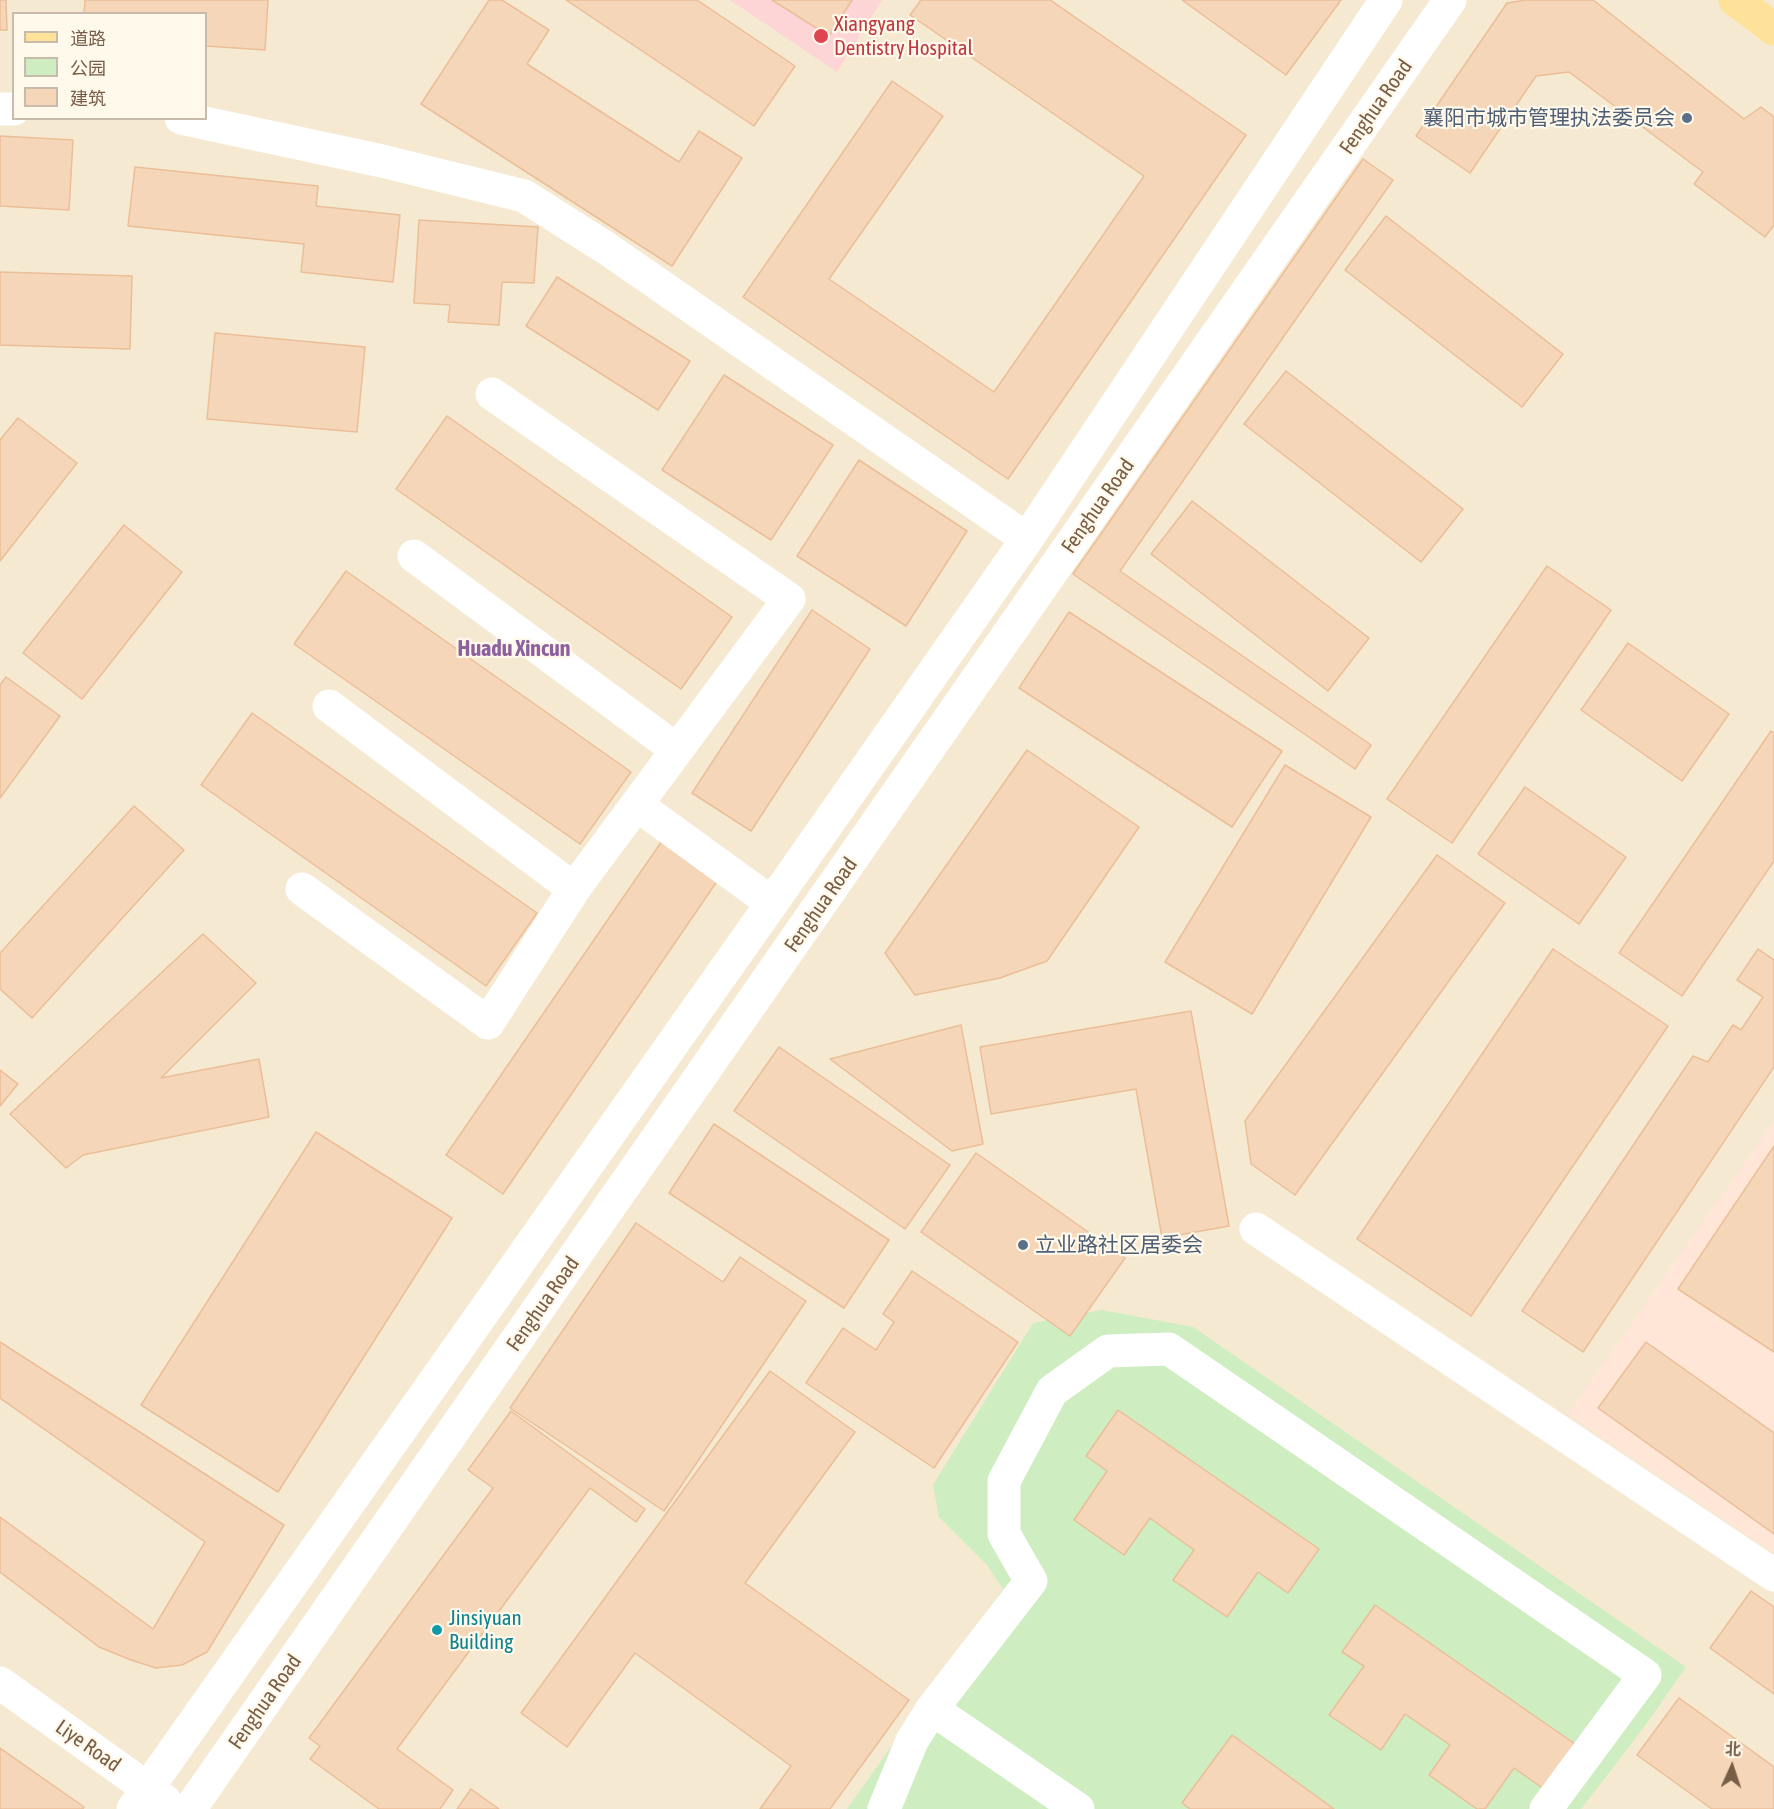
<!DOCTYPE html>
<meta charset="utf-8">
<style>
body{margin:0}
#map{position:relative;width:1774px;height:1809px;overflow:hidden;background:#fef6e3;font-family:"Asap Condensed","Noto Sans SC",sans-serif}
canvas{display:block}
.legend{position:absolute;left:12px;top:12px;width:195px;height:108px;box-sizing:border-box;background:#fff9eb;border:2px solid #c9bba9;margin:0;padding:8px 10px;list-style:none;font-size:18px;color:#785d47}
.legend li{display:flex;align-items:center;gap:12px;height:30px}
.legend b{width:30px;border:2px solid #c9bba9}
.north{position:absolute;left:1702px;top:1737px;width:60px;height:60px;-webkit-text-stroke:4px #fff9eb;paint-order:stroke;rotate:3deg;font-size:16px;font-weight:700;line-height:24px;text-align:center;color:#785d47}
.north::after{content:'';display:block;margin:auto;width:21px;height:27px;background:#785d47;clip-path:polygon(50% 0,100% 100%,50% 72%,0 100%)}
</style>
<div id="map">
<canvas width="1774" height="1809"></canvas>
<ul class="legend">
<li><b style="height:8px;background:#ffe299"></b>道路</li>
<li><b style="height:16px;background:#ceedc0"></b>公园</li>
<li><b style="height:16px;background:#f6d6b8"></b>建筑</li>
</ul>
<div class="north">北</div>
</div>
<script>
const g = document.querySelector('canvas').getContext('2d');
g.lineJoin = 'round';
function fillPath(path, color) { g.fillStyle = color; g.fill(path, 'evenodd'); }
const shape = rows => new Path2D(rows.map(r => 'M' + r).join(''));
function strokePath(path, color, width, dash) { g.strokeStyle = color; g.lineWidth = width; g.lineCap = dash ? 'butt' : 'round'; g.setLineDash(dash || []); g.stroke(path); }
function drawText(font, color, halo, rows, align = 'center') {
  g.font = font + ' "Asap Condensed","Noto Sans SC",sans-serif'; g.lineWidth = 4.5; g.setLineDash([]); g.textBaseline = 'middle'; g.strokeStyle = halo; g.fillStyle = color; for (const [text, x, y, turn = 0] of rows) {
    g.save(); g.translate(x, y); g.rotate((+turn || 0) * Math.PI / 180); g.textAlign = isNaN(turn) ? turn : align; if (halo) g.strokeText(text, 0, 0); g.fillText(text, 0, 0); g.restore();
  }
}
fillPath(shape([
 [0,0,1774,0,1774,1809,0,1809],
 [14,14,206,14,206,118,14,118]
]), '#f6e9d1');
fillPath(shape([
 [1774,1121,1774,1553,1568,1414]
]), '#ffe6d6');
fillPath(shape([
 [730,0,882,0,837,72]
]), '#fdd5d6');
fillPath(shape([
 [1102,1310,1193,1327,1686,1667,1644,1727,1581,1809,847,1809,1003,1589,987,1565,939,1517,933,1485,1033,1323]
]), '#ceedc0');
const building = shape([
 [0,0,6,0,7,30,0,30,0,0],
 [85,0,268,0,265,50,206,46,206,14,84,14,85,0],
 [489,0,502,0,549,30,527,64,679,162,699,131,742,158,672,266,421,104,489,0],
 [566,0,697,0,795,66,754,126,566,0],
 [772,0,852,0,829,36,772,0],
 [921,0,1050,0,1246,135,1008,479,743,297,892,81,943,116,829,279,994,392,1144,176,910,15,921,0],
 [1182,0,1341,0,1286,75,1182,0],
 [1526,0,1593,0,1744,119,1761,107,1774,117,1774,225,1765,237,1694,184,1703,172,1569,72,1536,76,1470,173,1416,136,1507,3,1526,0],
 [0,136,73,140,69,210,0,206,0,136],
 [1363,159,1393,180,1120,571,1371,745,1355,769,1073,574,1363,159],
 [135,167,318,186,316,206,400,215,393,282,301,272,304,244,128,226,135,167],
 [1386,216,1563,354,1522,407,1345,270,1386,216],
 [419,220,538,227,534,283,502,282,499,325,448,322,450,305,414,303,419,220],
 [0,272,132,276,130,349,0,345,0,272],
 [557,277,690,361,658,410,526,326,557,277],
 [215,333,365,347,357,432,207,419,215,333],
 [1286,371,1463,509,1421,562,1244,424,1286,371],
 [724,375,833,445,771,540,662,470,724,375],
 [447,416,732,617,681,689,396,489,447,416],
 [18,418,77,463,0,561,0,440,18,418],
 [859,460,967,531,906,626,797,556,859,460],
 [1192,501,1369,638,1328,691,1151,554,1192,501],
 [124,525,182,572,82,699,23,653,124,525],
 [1547,566,1611,610,1452,843,1387,799,1547,566],
 [346,571,631,772,580,844,294,644,346,571],
 [812,610,870,649,751,831,692,793,812,610],
 [1069,612,1282,751,1232,827,1019,688,1069,612],
 [1628,643,1729,714,1682,781,1581,710,1628,643],
 [6,677,60,716,0,798,0,685,6,677],
 [252,713,537,913,486,986,201,785,252,713],
 [1771,731,1774,733,1774,861,1682,996,1619,953,1771,731],
 [1027,750,1139,827,1047,961,1000,978,915,995,885,953,1027,750],
 [1285,765,1371,817,1252,1014,1165,962,1285,765],
 [1525,787,1626,857,1579,924,1478,854,1525,787],
 [134,806,184,850,32,1018,0,989,0,953,134,806],
 [664,838,720,877,503,1194,446,1155,664,838],
 [1437,855,1505,903,1295,1195,1251,1164,1245,1121,1437,855],
 [203,934,256,983,161,1078,259,1059,269,1117,83,1155,66,1168,10,1114,203,934],
 [1553,949,1668,1026,1471,1316,1357,1239,1553,949],
 [1758,949,1774,960,1774,1067,1583,1352,1522,1311,1693,1056,1708,1062,1733,1025,1741,1030,1763,997,1737,980,1758,949],
 [1191,1011,1229,1226,1162,1238,1136,1089,991,1114,980,1047,1191,1011],
 [961,1025,983,1144,952,1151,830,1059,961,1025],
 [779,1047,950,1165,905,1229,734,1111,779,1047],
 [0,1070,18,1084,0,1106,0,1070],
 [714,1124,889,1240,844,1308,669,1193,714,1124],
 [316,1132,452,1218,278,1492,141,1405,316,1132],
 [1774,1146,1774,1352,1678,1289,1774,1146],
 [976,1153,1125,1258,1070,1336,921,1232,976,1153],
 [636,1223,723,1282,740,1257,806,1301,664,1511,510,1408,636,1223],
 [912,1271,1018,1342,934,1468,806,1383,843,1328,876,1350,894,1322,883,1314,912,1271],
 [0,1342,284,1525,207,1652,182,1665,156,1668,131,1660,99,1647,0,1572,0,1517,153,1629,205,1542,0,1398,0,1342],
 [1646,1342,1774,1433,1774,1534,1598,1408,1646,1342],
 [770,1371,855,1432,745,1583,909,1700,830,1809,760,1809,791,1766,635,1653,567,1747,521,1713,770,1371],
 [1118,1410,1319,1549,1288,1593,1258,1572,1227,1617,1173,1580,1194,1550,1150,1518,1124,1555,1074,1520,1107,1471,1086,1456,1118,1410],
 [511,1411,645,1509,636,1522,590,1488,397,1749,453,1790,440,1809,379,1809,310,1759,320,1746,309,1738,493,1488,468,1470,511,1411],
 [1751,1591,1774,1607,1774,1694,1710,1648,1751,1591],
 [1375,1605,1575,1744,1544,1789,1514,1768,1485,1809,1477,1809,1429,1775,1450,1745,1405,1714,1381,1750,1329,1715,1364,1666,1342,1652,1375,1605],
 [1679,1698,1774,1767,1774,1809,1712,1809,1637,1755,1679,1698],
 [1232,1735,1334,1809,1190,1809,1182,1803,1232,1735],
 [0,1748,84,1807,83,1809,0,1809,0,1748],
 [471,1789,499,1809,457,1809,471,1789]
]);
fillPath(building, '#f6d6b8');
strokePath(building, '#eabe97', 1.5);
strokePath(shape([
 [0,109,14,109],
 [181,118,382,161,524,196,606,248,1027,539],
 [414,556,677,750],
 [329,706,574,889,789,599,492,394],
 [637,805,772,903],
 [302,889,488,1023,574,889],
 [1256,1229,1774,1575],
 [0,1683,165,1801],
 [932,1709,1031,1581,1004,1534,1004,1481,1052,1391,1108,1351,1169,1349,1645,1675,1546,1809],
 [133,1809,772,903,1027,539,1386,0],
 [190,1809,1450,0],
 [884,1809,912,1741,932,1709,1078,1809]
]), '#fff', 33);
strokePath(shape([
 [1735,0,1774,29]
]), '#ffe299', 33);
for (const [x, y, r, color] of [
 [821,36,8,"#e0444e"],
 [1687,118,6,"#5c6f8a"],
 [1023,1245,6,"#5c6f8a"],
 [437,1630,6,"#0f9aa8"]
]) { const dot = new Path2D(); dot.arc(x, y, r, 0, 2 * Math.PI); g.fillStyle = color; g.fill(dot); strokePath(dot, '#fff9eb', 2); }
drawText('21px', '#be3a42', '#fff9eb', [
 ["Xiangyang",834,24],
 ["Dentistry Hospital",834,48]
], 'left');
drawText('21px', '#785d47', '#fff9eb', [
 ["Fenghua Road",1376,107,-55],
 ["Fenghua Road",1098,506,-55],
 ["Fenghua Road",821,905,-55],
 ["Fenghua Road",543,1304,-55],
 ["Fenghua Road",265,1702,-55],
 ["Liye Road",88,1746,35]
]);
drawText('21px', '#4e5e75', '#fff9eb', [
 ["襄阳市城市管理执法委员会",1675,118],
 ["立业路社区居委会",1035,1245,"left"]
], 'right');
drawText('21px', '#0d838f', '#fff9eb', [
 ["Jinsiyuan",449,1618],
 ["Building",449,1642]
], 'left');
drawText('bold 22px', '#8e619d', '#fff9eb', [
 ["Huadu Xincun",514,649]
]);
</script>
